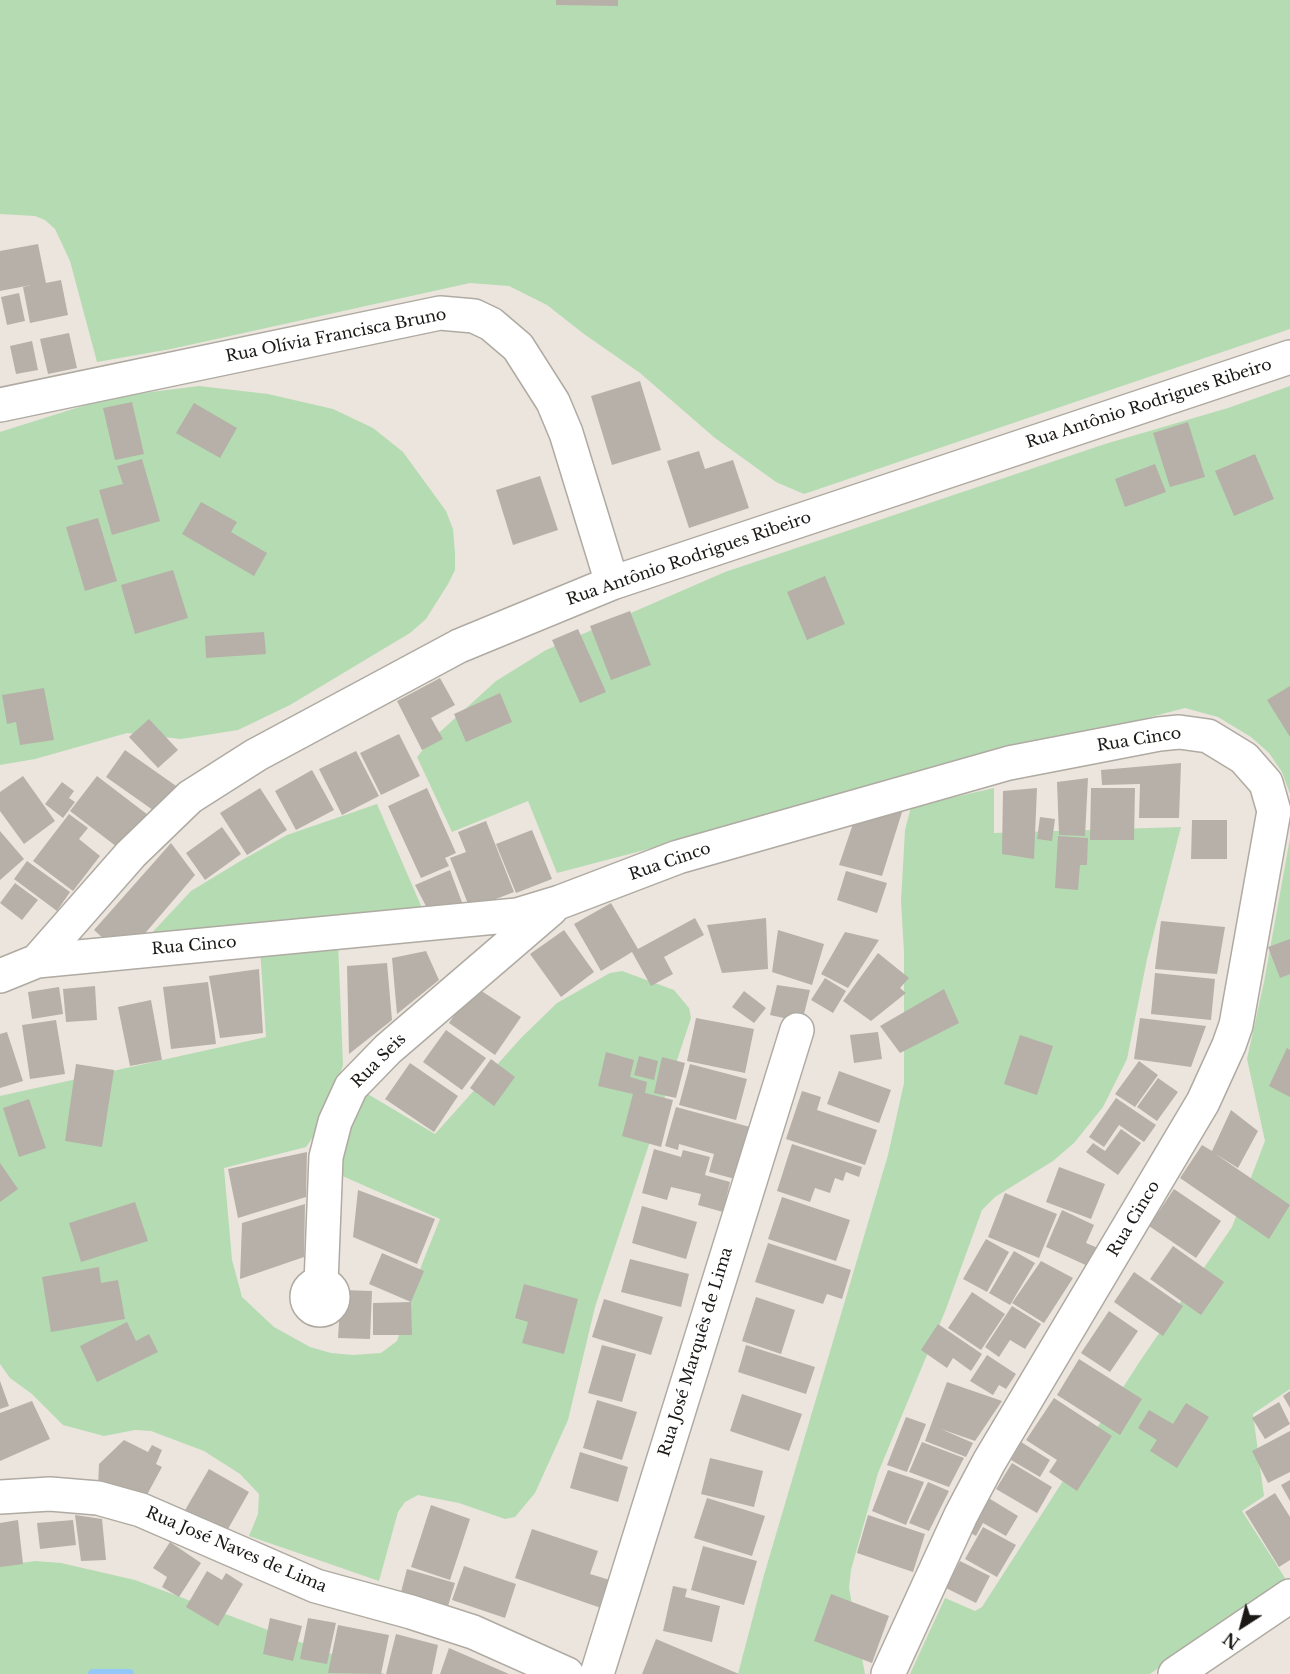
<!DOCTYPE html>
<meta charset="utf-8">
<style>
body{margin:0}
#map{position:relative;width:1290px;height:1674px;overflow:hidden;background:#ebe5dd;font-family:"Libre Baskerville",serif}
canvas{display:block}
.north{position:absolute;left:1212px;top:1596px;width:60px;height:60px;-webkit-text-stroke:4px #fff;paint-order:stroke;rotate:216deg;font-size:16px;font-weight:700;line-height:24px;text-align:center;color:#1b1916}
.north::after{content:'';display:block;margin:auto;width:21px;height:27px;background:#1b1916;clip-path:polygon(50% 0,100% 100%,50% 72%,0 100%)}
</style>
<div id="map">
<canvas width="1290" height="1674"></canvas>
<div class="north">N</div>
</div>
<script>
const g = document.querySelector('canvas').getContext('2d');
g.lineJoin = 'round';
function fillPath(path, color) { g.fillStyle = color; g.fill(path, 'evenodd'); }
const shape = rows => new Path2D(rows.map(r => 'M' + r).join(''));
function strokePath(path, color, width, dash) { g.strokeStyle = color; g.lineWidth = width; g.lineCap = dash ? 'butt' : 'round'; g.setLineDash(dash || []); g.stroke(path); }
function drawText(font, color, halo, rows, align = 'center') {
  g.font = font + ' "Libre Baskerville",serif'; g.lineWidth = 6; g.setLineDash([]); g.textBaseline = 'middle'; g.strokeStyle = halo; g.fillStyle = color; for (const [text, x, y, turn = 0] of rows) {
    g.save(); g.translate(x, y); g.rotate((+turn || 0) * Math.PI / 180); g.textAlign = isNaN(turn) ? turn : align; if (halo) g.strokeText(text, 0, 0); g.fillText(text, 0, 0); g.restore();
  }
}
fillPath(shape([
 [0,0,1290,0,1290,329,804,494,776,482,715,438,640,373,584,334,547,305,509,286,470,283,171,349,97,362,70,261,55,229,45,220,35,216,0,214],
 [199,386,268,394,333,409,373,428,403,452,446,511,453,529,455,553,455,570,448,584,426,619,410,633,290,705,238,730,181,739,127,733,35,759,0,765,0,432,111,397],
 [1290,386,1290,794,1282,772,1269,753,1251,737,1218,717,1185,708,557,873,528,801,452,832,417,757,431,740,496,681,546,650,725,572,1105,444,1228,408],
 [994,788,994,833,1181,827,1147,959,1127,1059,1103,1107,1074,1143,1053,1161,995,1197,982,1210,946,1309,878,1473,851,1570,849,1588,865,1674,738,1674,764,1575,888,1155,904,1083,904,952,901,901,905,830,911,807],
 [377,804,422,908,148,937,191,891,242,860,287,835],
 [1290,838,1290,1389,1253,1414,1264,1496,1242,1511,1285,1578,1150,1674,910,1674,945,1598,975,1611,982,1607,1140,1361,1232,1227,1265,1141,1247,1059,1264,982],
 [338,942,343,1065,333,1096,313,1137,306,1147,224,1168,232,1260,242,1297,274,1327,310,1347,331,1353,353,1355,381,1353,397,1341,422,1264,440,1219,338,1174,340,1145,366,1093,435,1134,521,1038,557,1003,610,973,622,971,674,990,689,1008,691,1018,595,1307,568,1420,535,1493,515,1517,505,1519,459,1503,418,1495,405,1502,398,1512,379,1581,249,1536,258,1514,259,1494,240,1474,204,1451,151,1431,135,1430,104,1436,63,1425,32,1394,10,1378,0,1364,0,1096,266,1037,260,948],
 [35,1561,61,1563,135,1580,385,1674,0,1674,0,1566]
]), '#b5dbb2');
strokePath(shape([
 [93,1674,129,1674]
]), '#92c9fa', 10);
fillPath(shape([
 [556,0,618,0,618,6,556,5],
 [38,244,46,283,61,280,68,315,30,323,23,287,31,285,0,291,0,251],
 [19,293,25,321,7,325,1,297],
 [69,333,77,368,48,374,40,339],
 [32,341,38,370,16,374,10,346],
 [640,381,661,450,612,465,591,396],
 [132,402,144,454,115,460,103,408],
 [194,403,237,428,220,458,176,433],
 [1188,422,1205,477,1170,487,1153,433],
 [699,451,705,469,733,460,749,508,689,528,667,461],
 [1255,454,1274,499,1234,516,1215,471],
 [142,459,160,521,112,535,99,490,123,484,117,466],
 [1155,464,1166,492,1125,507,1115,479],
 [540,476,558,530,513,545,496,490],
 [201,502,237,522,231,532,267,553,254,576,182,534],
 [98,518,117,581,85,591,66,527],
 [173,570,188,618,135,634,121,585],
 [825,576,845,624,807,640,787,592],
 [630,611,651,665,611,680,590,626],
 [578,629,606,692,580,703,552,640],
 [264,632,266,654,206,658,205,636],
 [440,678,455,705,431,718,443,739,422,750,397,701],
 [1290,686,1290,737,1267,700],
 [44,688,54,740,20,745,16,722,7,724,2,695],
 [500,693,512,722,466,742,454,714],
 [149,719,178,750,158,768,129,737],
 [399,734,420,776,381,795,360,753],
 [125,750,179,788,160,815,106,777],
 [356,751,379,796,342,815,319,769],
 [1181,763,1179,818,1139,818,1140,784,1102,785,1101,770],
 [312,770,334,810,296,830,275,791],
 [23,776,55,821,24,844,0,811,0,792],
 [97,776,148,815,121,850,70,811],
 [1088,778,1085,836,1059,835,1057,782],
 [62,782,74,791,69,798,75,802,63,818,45,804],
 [260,788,287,830,247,855,220,813],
 [427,788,456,853,445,858,449,866,421,878,388,806],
 [1037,788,1034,859,1002,854,1003,791],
 [1091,788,1135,788,1134,840,1090,840],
 [903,809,882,876,839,865,855,818],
 [69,814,88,828,79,839,100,856,73,891,33,861],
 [1040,817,1055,819,1052,841,1037,839],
 [1192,820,1227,820,1227,859,1191,859],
 [486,821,514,892,470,909,450,858,466,852,458,832],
 [222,827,241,854,205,880,186,853],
 [532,830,552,879,516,893,496,844],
 [0,831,24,859,0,880],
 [1058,836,1088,838,1087,865,1080,865,1078,890,1055,888],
 [171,843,195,875,141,938,104,939,94,930],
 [27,861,70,892,57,911,14,879],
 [450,870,463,905,427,908,415,885],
 [846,871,887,883,877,913,837,900],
 [15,883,38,900,22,920,0,903],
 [611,903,638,949,695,918,704,935,664,957,673,974,651,986,632,952,601,971,574,924],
 [766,918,768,969,722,973,707,925],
 [1161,921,1225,927,1217,974,1155,969],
 [564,930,594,972,561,997,530,954],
 [778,930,824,944,812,985,772,972],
 [845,932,879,940,848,988,821,974],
 [1290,939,1290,974,1280,978,1268,947],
 [426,951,439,980,397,1014,392,958],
 [878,953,909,978,900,988,906,993,871,1021,843,1001],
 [387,963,392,1020,349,1054,347,966],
 [259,969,263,1033,220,1038,209,976],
 [1155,973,1215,979,1211,1020,1151,1014],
 [825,978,846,991,833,1013,811,1000],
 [208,982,216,1044,171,1049,163,987],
 [777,985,810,990,802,1022,770,1015],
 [95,986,97,1020,66,1022,63,989],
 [474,986,521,1017,495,1055,449,1023],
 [59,987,63,1014,32,1019,28,992],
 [944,989,959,1023,900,1053,880,1026],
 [744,991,766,1008,754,1023,732,1007],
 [151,1000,162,1060,130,1066,118,1007],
 [696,1018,754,1029,745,1073,687,1061],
 [1140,1018,1206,1026,1191,1067,1134,1059],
 [56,1020,65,1074,30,1079,22,1025],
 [446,1030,486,1058,462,1090,423,1062],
 [7,1032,23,1081,0,1088,0,1034],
 [878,1032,882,1059,854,1063,850,1035],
 [1020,1035,1053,1046,1037,1095,1004,1084],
 [1287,1048,1290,1050,1290,1097,1269,1086],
 [606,1052,634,1060,630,1077,647,1082,645,1093,673,1100,661,1147,622,1136,633,1094,598,1086],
 [639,1056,658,1061,654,1080,634,1075],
 [662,1057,685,1063,676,1098,654,1093],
 [491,1059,515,1077,494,1106,470,1088],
 [1139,1061,1158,1075,1135,1107,1115,1094],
 [410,1063,458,1096,434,1132,385,1099],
 [76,1064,114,1070,102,1147,65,1141],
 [690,1064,747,1079,736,1120,679,1105],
 [839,1071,891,1090,879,1123,827,1104],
 [1158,1078,1178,1092,1157,1121,1137,1107],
 [802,1091,821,1097,817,1110,877,1130,865,1165,786,1139],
 [1116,1098,1156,1125,1144,1142,1119,1125,1104,1147,1089,1137],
 [29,1099,46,1148,19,1157,3,1108],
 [676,1107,750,1127,735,1179,709,1172,714,1154,679,1144,678,1150,665,1146],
 [1231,1110,1258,1131,1238,1168,1214,1153,1290,1205,1269,1239,1180,1178,1202,1145,1212,1151],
 [1121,1129,1141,1143,1118,1175,1086,1152,1093,1143,1105,1151],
 [792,1144,862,1167,859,1177,846,1172,843,1181,835,1178,830,1193,815,1188,810,1202,777,1191],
 [654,1149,681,1157,683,1150,710,1157,705,1175,730,1182,723,1212,698,1205,701,1194,671,1187,667,1200,642,1193],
 [307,1152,306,1197,238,1218,228,1169],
 [0,1163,18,1189,0,1202],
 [1059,1167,1105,1184,1091,1219,1046,1202],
 [1174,1189,1221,1221,1196,1258,1149,1226],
 [358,1190,435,1219,417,1264,353,1237],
 [1005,1193,1057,1214,1039,1258,988,1237],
 [782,1197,850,1220,836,1261,768,1239],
 [135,1202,148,1241,81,1262,69,1223],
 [305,1204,304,1257,240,1279,242,1223],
 [642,1206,697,1222,686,1259,632,1243],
 [1062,1210,1094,1225,1086,1243,1098,1248,1090,1267,1046,1247],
 [986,1239,1009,1252,987,1292,963,1279],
 [768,1243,851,1270,842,1299,827,1294,823,1304,755,1282],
 [1173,1246,1224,1282,1201,1315,1150,1279],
 [1014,1251,1035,1263,1010,1305,989,1293],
 [382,1253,424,1271,411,1302,369,1284],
 [630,1259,689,1274,681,1307,621,1292],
 [1041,1261,1073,1278,1044,1323,1012,1303],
 [99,1267,101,1283,118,1280,125,1319,51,1332,42,1277],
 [1134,1272,1183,1306,1163,1336,1114,1302],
 [524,1284,578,1299,564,1354,522,1343,528,1322,515,1318],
 [341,1290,372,1291,370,1339,338,1338],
 [972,1292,1005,1314,981,1350,948,1328],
 [756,1297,795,1310,781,1354,742,1341],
 [604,1299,663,1317,651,1355,592,1337],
 [411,1302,412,1335,373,1335,373,1303],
 [1012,1306,1041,1324,1025,1349,1010,1340,999,1357,985,1347],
 [1109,1311,1138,1331,1110,1372,1081,1353],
 [127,1322,136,1341,149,1334,158,1352,97,1382,80,1346],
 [938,1324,982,1354,971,1371,953,1358,947,1368,921,1350],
 [602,1345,636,1354,622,1402,588,1393],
 [746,1345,815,1367,806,1394,738,1372],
 [987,1355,1016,1374,1006,1389,999,1385,993,1395,970,1381],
 [1079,1359,1142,1399,1120,1435,1057,1395],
 [0,1381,9,1406,0,1409],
 [947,1382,1002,1401,975,1441,941,1429,973,1443,966,1457,925,1441],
 [1290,1391,1290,1408,1283,1396],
 [742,1394,802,1414,789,1451,730,1431],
 [1054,1398,1112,1436,1077,1491,1049,1472,1057,1460,1026,1440],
 [597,1400,637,1412,622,1460,583,1448],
 [32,1401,50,1439,0,1461,0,1413],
 [1279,1402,1290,1424,1265,1439,1252,1418],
 [1186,1403,1209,1417,1177,1468,1150,1451,1157,1440,1138,1428,1149,1410,1173,1424],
 [906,1417,926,1424,907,1472,887,1465],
 [1290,1431,1290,1472,1268,1483,1252,1451],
 [124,1440,148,1452,152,1445,162,1450,156,1464,162,1467,143,1502,98,1488,99,1464],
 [922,1442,964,1458,949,1487,909,1472],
 [1021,1442,1050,1460,1040,1477,1011,1460],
 [580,1452,628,1467,618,1502,570,1488],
 [710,1458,763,1471,754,1507,701,1494],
 [1012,1463,1052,1487,1037,1513,996,1489],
 [209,1469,249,1492,224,1536,184,1512],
 [888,1470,924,1482,906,1525,872,1511],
 [1290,1480,1290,1501,1281,1485],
 [928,1482,949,1491,929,1531,909,1523],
 [1275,1493,1290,1517,1290,1560,1279,1567,1245,1512],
 [982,1494,1018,1516,1006,1536,983,1523,976,1536,962,1528],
 [707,1498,765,1516,752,1556,694,1538],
 [431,1505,470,1519,450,1580,411,1567],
 [75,1515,102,1519,106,1560,81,1561],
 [868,1515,925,1534,913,1572,857,1553],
 [18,1520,23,1564,0,1567,0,1523],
 [73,1520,76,1545,40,1549,37,1523],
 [983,1527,1016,1545,997,1577,965,1559],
 [532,1529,598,1551,590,1574,610,1580,601,1608,515,1578],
 [170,1542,201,1563,179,1597,162,1587,167,1577,153,1568],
 [703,1546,757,1561,744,1605,691,1590],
 [960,1561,990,1576,976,1603,946,1588],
 [464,1566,516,1584,505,1618,452,1600],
 [407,1569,455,1583,448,1606,401,1592],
 [207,1571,222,1580,226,1573,243,1584,218,1626,186,1607],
 [673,1586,687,1589,685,1597,720,1606,712,1642,663,1631],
 [831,1594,889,1616,872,1663,814,1641],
 [270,1618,302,1626,293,1661,263,1654],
 [308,1618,336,1623,327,1664,300,1659],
 [338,1625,389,1635,381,1674,328,1673],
 [396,1634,438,1645,432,1674,386,1674],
 [656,1639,739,1674,642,1674],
 [449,1648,509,1674,440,1674]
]), '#b6b0a8');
const minor = shape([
 [0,405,440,313,474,316,491,324,518,347,553,402,566,433,612,583],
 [37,961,131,854,190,797,256,755,459,646,612,583,1290,357],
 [0,976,37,961,517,915,560,902,678,857,1009,763,1159,734,1179,732,1208,736,1244,758,1266,783,1274,811,1236,1025,1229,1045,1203,1102,989,1462,961,1515,888,1674],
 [321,1284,326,1157,335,1122,351,1087,388,1049,551,909],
 '307 1297a13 13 0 1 1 26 0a13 13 0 1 1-26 0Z',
 [0,1497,50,1494,98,1498,141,1510,316,1586,411,1612,473,1632,567,1674],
 [597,1674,797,1030],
 [1175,1674,1290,1596]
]);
strokePath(minor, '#afaaa2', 36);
strokePath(minor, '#fff', 33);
drawText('16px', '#1b1916', '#fff', [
 ["Rua Olívia Francisca Bruno",336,336,-11],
 ["Rua Antônio Rodrigues Ribeiro",1149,404,-18],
 ["Rua Antônio Rodrigues Ribeiro",689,559,-19],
 ["Rua Cinco",1139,740,-9],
 ["Rua Cinco",670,862,-19],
 ["Rua Cinco",194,946,-5],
 ["Rua Seis",379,1061,-45],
 ["Rua Cinco",1134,1219,-59],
 ["Rua José Marquês de Lima",696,1352,-73],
 ["Rua José Naves de Lima",236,1550,23]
]);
</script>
